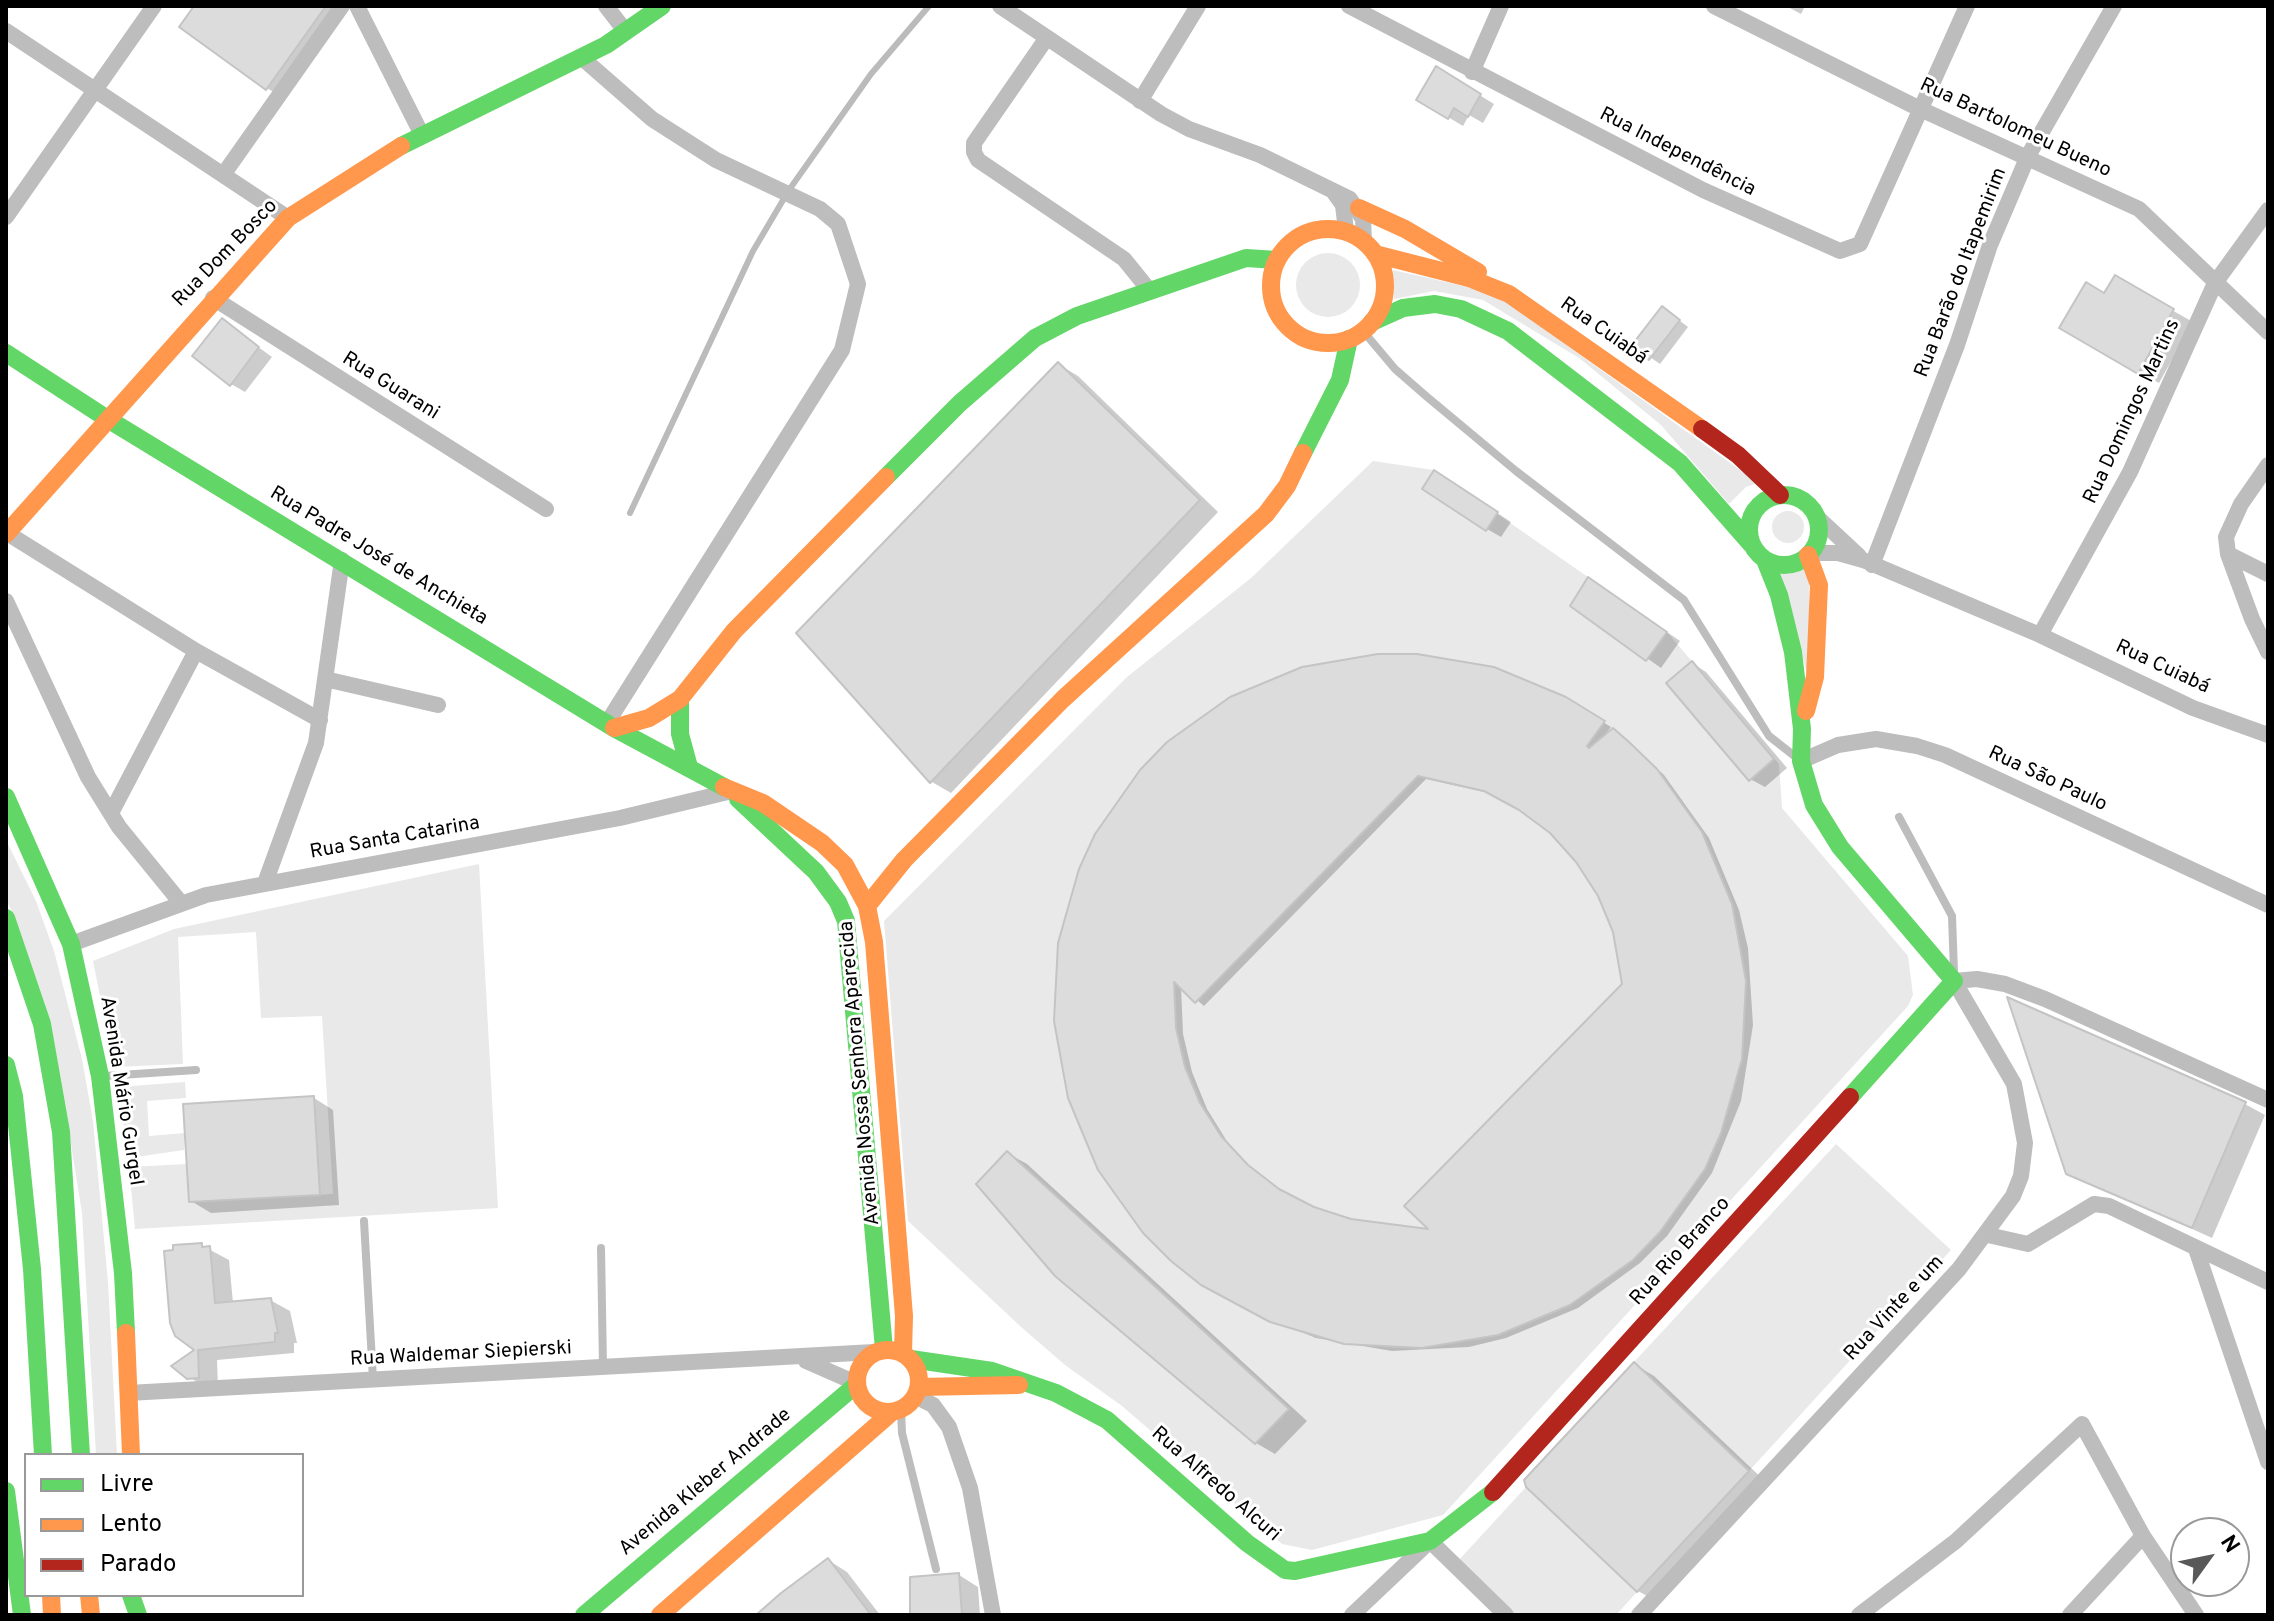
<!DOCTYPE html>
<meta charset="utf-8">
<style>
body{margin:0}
#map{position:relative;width:2274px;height:1621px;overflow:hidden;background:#fff;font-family:Overpass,sans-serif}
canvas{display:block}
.frame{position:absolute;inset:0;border:8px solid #000;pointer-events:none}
.legend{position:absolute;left:24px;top:1453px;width:280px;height:144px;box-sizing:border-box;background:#fff;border:2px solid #999;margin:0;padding:10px 14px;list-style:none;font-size:24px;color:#000}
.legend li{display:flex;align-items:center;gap:16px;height:40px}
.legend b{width:40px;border:2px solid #999}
.north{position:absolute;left:2170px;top:1517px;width:80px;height:80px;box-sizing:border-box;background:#fff;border:2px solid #999;border-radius:50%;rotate:57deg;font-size:22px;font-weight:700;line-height:32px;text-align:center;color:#000}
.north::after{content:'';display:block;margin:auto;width:28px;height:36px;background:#595959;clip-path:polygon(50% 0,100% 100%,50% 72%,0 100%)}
</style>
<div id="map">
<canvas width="2274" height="1621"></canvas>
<div class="frame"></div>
<ul class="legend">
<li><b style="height:10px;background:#63d668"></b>Livre</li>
<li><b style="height:10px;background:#ff974d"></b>Lento</li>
<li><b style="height:10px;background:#b3261e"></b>Parado</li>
</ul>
<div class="north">N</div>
</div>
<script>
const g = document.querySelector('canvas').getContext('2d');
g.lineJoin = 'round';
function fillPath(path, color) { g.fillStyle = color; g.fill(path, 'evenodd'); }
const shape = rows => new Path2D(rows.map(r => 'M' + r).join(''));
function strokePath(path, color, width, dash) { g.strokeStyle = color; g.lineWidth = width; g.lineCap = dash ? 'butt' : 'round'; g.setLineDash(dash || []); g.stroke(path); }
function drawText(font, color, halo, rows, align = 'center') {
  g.font = font + ' Overpass,sans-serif'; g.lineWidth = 6; g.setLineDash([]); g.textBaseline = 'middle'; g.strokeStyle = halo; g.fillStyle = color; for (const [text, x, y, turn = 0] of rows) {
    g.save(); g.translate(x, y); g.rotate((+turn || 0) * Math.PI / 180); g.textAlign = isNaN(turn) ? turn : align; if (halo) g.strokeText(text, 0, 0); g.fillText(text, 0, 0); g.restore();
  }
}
fillPath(shape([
 '1296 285a32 32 0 1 1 64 0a32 32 0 1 1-64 0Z',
 [1393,270,1494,293,1758,483,1746,487,1729,504,1661,425,1579,358,1483,300,1434,291,1394,299],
 [1373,461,1434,470,1667,632,1779,764,1782,808,1908,956,1913,995,1908,1006,1443,1515,1312,1550,1282,1544,1122,1406,1065,1365,1020,1326,908,1221,884,921,1127,677,1251,578],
 '1772 527a16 16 0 1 1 32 0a16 16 0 1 1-32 0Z',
 [1809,562,1809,680,1777,569,1799,568],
 [6,840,36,901,54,951,82,1059,93,1121,108,1282,117,1455,96,1455,82,1213,70,1138,13,913,6,900],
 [479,864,498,1208,135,1229,129,1167,187,1164,190,1202,333,1194,322,1016,261,1018,256,932,178,937,183,1064,114,1067,93,961,174,929],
 [185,1082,186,1098,147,1101,149,1136,185,1133,184,1150,129,1158,118,1087],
 [1836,1144,1951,1250,1749,1471,1634,1362],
 [1526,1487,1637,1592,1616,1615,1513,1615,1457,1562]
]), '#e9e9e9');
fillPath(shape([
 [196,6,339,6,281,97,267,88],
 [1786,6,1805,6,1801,14],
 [1437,69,1494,104,1483,123,1469,115,1463,126,1418,99],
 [2115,278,2193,322,2159,383,2062,328,2105,296],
 [1671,314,1688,327,1660,364,1634,346],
 [222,321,272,357,245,392,231,384],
 [1058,364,1078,376,1218,512,951,793,932,782,798,633],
 [1449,481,1511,522,1501,537,1487,529],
 [1603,588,1680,641,1661,668,1573,606],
 [1417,656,1565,699,1611,727,1603,737,1620,735,1664,775,1709,838,1739,910,1748,948,1753,1025,1741,1101,1712,1173,1667,1236,1640,1263,1578,1308,1506,1338,1469,1347,1392,1351,1316,1338,1244,1309,1203,1283,1056,1021,1303,669,1340,660],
 [1426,779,1493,794,1522,809,1551,832,1578,861,1599,895,1615,931,1624,984,1433,1232,1351,1221,1313,1209,1285,1194,1255,1172,1228,1143,1207,1109,1192,1072,1183,1034,1181,986,1204,1006],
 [1692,663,1706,672,1787,768,1765,787,1750,779],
 [314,1098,333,1110,339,1205,211,1213,191,1201],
 [2245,1104,2265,1115,2212,1238,2067,1172],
 [1007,1153,1027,1164,1307,1421,1275,1454,1256,1443],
 [201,1245,229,1260,233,1303,270,1300,290,1311,297,1343,294,1343,294,1353,217,1360,218,1388,209,1389,189,1377,195,1351,177,1335],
 [1634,1364,1654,1376,1768,1484,1658,1602,1638,1591,1528,1486],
 [828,1560,847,1572,880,1615,761,1615],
 [959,1575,978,1587,980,1615,912,1615]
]), '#0003');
strokePath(shape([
 [630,513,753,251,789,190,871,74,929,6]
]), '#bbb', 6);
const building = shape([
 [194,6,326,6,266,90,179,27,194,6],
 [1436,66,1481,94,1468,117,1454,108,1448,119,1416,100,1436,66],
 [2115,275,2174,309,2138,374,2059,328,2086,282,2104,293,2115,275],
 [1662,306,1680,320,1649,360,1631,346,1662,306],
 [222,318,259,347,230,386,192,356,222,318],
 [1058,362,1200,500,930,783,796,633,1058,362],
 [1434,470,1498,512,1486,531,1422,489,1434,470],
 [1588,577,1667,632,1646,661,1570,606,1588,577],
 [1378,654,1417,654,1494,667,1566,697,1605,721,1587,746,1589,748,1613,728,1629,742,1657,769,1702,832,1732,904,1746,981,1742,1059,1721,1133,1705,1169,1660,1232,1633,1260,1570,1305,1498,1335,1422,1348,1344,1344,1270,1322,1201,1285,1171,1261,1143,1233,1098,1170,1068,1098,1054,1021,1058,943,1079,869,1095,834,1140,770,1167,742,1230,697,1302,667,1378,654],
 [1418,776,1484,791,1519,810,1550,833,1576,862,1598,896,1613,932,1622,984,1404,1206,1428,1229,1351,1219,1314,1207,1279,1189,1248,1165,1221,1136,1200,1103,1185,1067,1176,1028,1174,982,1195,1003,1418,776],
 [1692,661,1774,759,1749,781,1666,683,1692,661],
 [2007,997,2246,1102,2192,1228,2066,1174,2007,997],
 [314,1096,320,1195,189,1202,183,1104,314,1096],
 [1007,1151,1289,1409,1255,1444,1055,1276,976,1184,1007,1151],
 [202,1243,202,1247,210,1246,215,1303,271,1298,278,1333,275,1333,275,1342,198,1350,199,1378,187,1379,171,1366,194,1350,175,1336,170,1323,164,1251,173,1250,173,1245,202,1243],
 [1634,1362,1749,1471,1637,1592,1526,1487,1524,1480,1634,1362],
 [828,1558,871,1615,756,1615,781,1593,828,1558],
 [959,1573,962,1615,910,1615,910,1577,959,1573]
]);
fillPath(building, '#dcdcdc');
strokePath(building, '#c4c4c4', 2);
strokePath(shape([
 [1363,331,1395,369,1426,396,1516,471,1684,600,1769,736,1797,758],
 [1899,817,1952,916,1954,972],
 [105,1076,196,1070],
 [364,1221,373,1379],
 [601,1248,603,1367],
 [901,1410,902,1433,936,1569]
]), '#bdbdbd', 8);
strokePath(shape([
 [357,6,421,133],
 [606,6,626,32],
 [1000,6,1161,114,1189,129,1260,155,1350,199,1363,219,1364,242],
 [1349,6,1703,190,1840,251,1860,244,1967,6],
 [1714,6,1918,108,2139,209,2268,332],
 [6,31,288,218],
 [1046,39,974,143,974,152,978,160,1124,259,1149,290],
 [581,57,652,119,716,160,820,209,838,224,858,284,842,350,607,723],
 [1472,72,1501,6],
 [1140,101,1198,6],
 [223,175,342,6],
 [1333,191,1343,205,1346,231],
 [6,217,154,6],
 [213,298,546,509],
 [2268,465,2241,504,2226,537,2228,554,2252,619,2268,652],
 [1816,516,1859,556],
 [7,533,196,651,320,720],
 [1810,553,1838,553,1863,560,2040,635,2193,708,2268,735],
 [2228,554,2268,574],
 [1872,565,1957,345,1990,245,2028,156,2114,6],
 [6,601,88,777,119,827,181,903],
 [2040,635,2130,472,2215,283,2268,210],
 [325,679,438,705],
 [1801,761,1838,745,1876,739,1917,746,1945,755,2268,905],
 [111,813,196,651],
 [265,883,316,743,342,560],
 [71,944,206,895,620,818,732,791],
 [1988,1235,2028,1244,2094,1204,2109,1206,2268,1282],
 [2196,1249,2268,1462],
 [806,1361,856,1383],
 [128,1393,874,1352],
 [915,1396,933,1405,949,1427,970,1488,993,1615],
 [1352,1615,1430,1541,1506,1615],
 [1639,1615,1959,1269,2013,1196,2021,1176,2025,1143,2014,1084,1954,981,1977,979,2005,984,2045,999,2268,1100],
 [1859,1615,1956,1541,2082,1424,2143,1536,2196,1615],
 [2070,1615,2143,1536]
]), '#bdbdbd', 16);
strokePath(shape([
 [401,146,606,45,662,6],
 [1372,322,1403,308,1435,304,1461,309,1508,331,1680,463,1751,544],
 [6,353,106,418,614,728,724,787],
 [1303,453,1340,380,1349,339],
 [886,477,960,403,1035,338,1077,316,1246,258,1277,260],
 '1749 530a35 35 0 1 1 70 0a35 35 0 1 1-70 0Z',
 [1765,560,1779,595,1793,652,1802,729,1801,761,1814,805,1840,847,1954,981,1850,1097],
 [680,699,680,734,689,767],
 [6,797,71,944,100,1076,123,1273,126,1333],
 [738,799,816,872,838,902,846,921,884,1349],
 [6,918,42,1024,61,1132,81,1455],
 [6,1065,14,1096,32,1269,43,1455],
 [911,1359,992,1371,1056,1393,1107,1420,1247,1543,1285,1570,1295,1571,1430,1541,1493,1492],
 [6,1491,22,1615],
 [131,1595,138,1615],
 [584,1615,856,1385]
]), '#63d668', 18);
strokePath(shape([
 [1359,208,1405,229,1478,272],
 '1271 286a57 57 0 1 1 114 0a57 57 0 1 1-114 0Z',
 [1375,254,1469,278,1509,294,1702,429],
 [6,534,288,218,401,146],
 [1806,711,1815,677,1819,585,1808,555],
 [614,728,649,718,680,699,734,631,886,477],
 [724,787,763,803,822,843,845,865,867,906,874,942,904,1316,903,1353],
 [867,906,904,860,1063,699,1266,514,1287,486,1303,453],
 [126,1333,131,1455],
 '857 1381a31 31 0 1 1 62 0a31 31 0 1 1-62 0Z',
 [919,1387,1019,1385],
 [51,1595,52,1615],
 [89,1595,91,1615],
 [660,1615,892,1412]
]), '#ff974d', 18);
strokePath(shape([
 [1702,429,1738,455,1780,495],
 [1493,1492,1850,1097]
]), '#b3261e', 18);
drawText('20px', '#000', '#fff', [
 ["Rua Bartolomeu Bueno",2015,129,25],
 ["Rua Independência",1677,153,27],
 ["Rua Dom Bosco",226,254,-46],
 ["Rua Barão do Itapemirim",1962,273,-69],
 ["Rua Cuiabá",1603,332,35],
 ["Rua Guarani",390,387,32],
 ["Rua Domingos Martins",2133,412,-65],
 ["Rua Padre José de Anchieta",378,557,31],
 ["Rua Cuiabá",2162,668,25],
 ["Rua São Paulo",2047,780,25],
 ["Rua Santa Catarina",395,839,-10],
 ["Avenida Nossa Senhora Aparecida",861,1073,-95],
 ["Avenida Mário Gurgel",120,1091,81],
 ["Rua Rio Branco",1681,1252,-48],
 ["Rua Vinte e um",1895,1309,-47],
 ["Rua Waldemar Siepierski",461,1355,-3],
 ["Avenida Kleber Andrade",706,1483,-40],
 ["Rua Alfredo Alcuri",1215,1485,41]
]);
</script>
